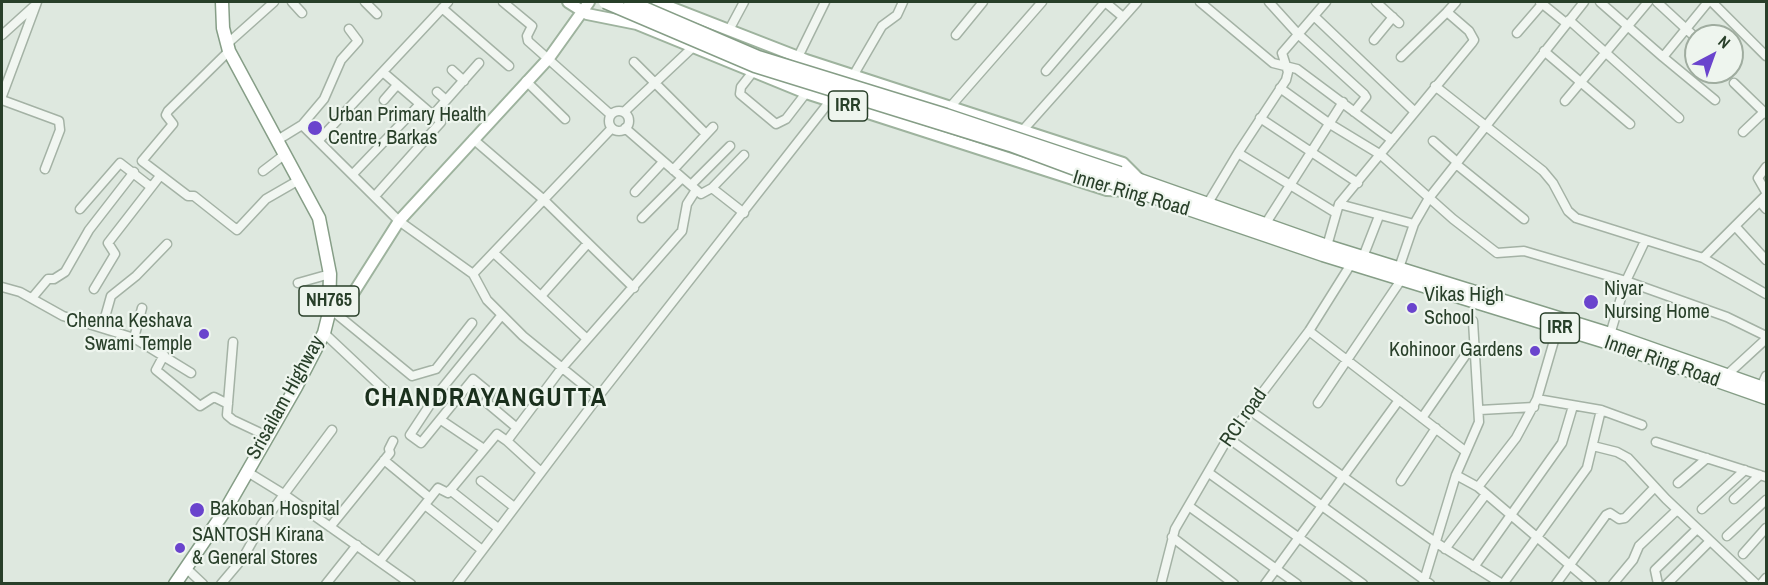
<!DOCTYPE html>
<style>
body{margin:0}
#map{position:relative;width:1768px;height:585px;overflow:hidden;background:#dee8df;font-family:"Archivo Narrow",sans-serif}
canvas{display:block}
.frame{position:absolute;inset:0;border:3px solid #283f29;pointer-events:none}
.north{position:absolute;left:1684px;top:24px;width:60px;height:60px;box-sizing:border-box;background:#eef5ee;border:2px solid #9fac9f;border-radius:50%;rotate:41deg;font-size:16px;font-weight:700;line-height:24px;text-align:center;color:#283f29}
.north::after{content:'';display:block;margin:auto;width:21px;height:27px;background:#6a44cd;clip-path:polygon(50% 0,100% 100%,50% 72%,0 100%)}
</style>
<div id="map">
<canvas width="1768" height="585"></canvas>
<div class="frame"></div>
<div class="north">N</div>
</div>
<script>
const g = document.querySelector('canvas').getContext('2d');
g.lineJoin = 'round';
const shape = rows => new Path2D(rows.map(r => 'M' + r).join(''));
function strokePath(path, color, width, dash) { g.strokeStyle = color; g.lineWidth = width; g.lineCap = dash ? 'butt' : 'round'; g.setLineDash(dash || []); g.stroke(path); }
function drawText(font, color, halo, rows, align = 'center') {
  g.font = font + ' "Archivo Narrow",sans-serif'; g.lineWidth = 4.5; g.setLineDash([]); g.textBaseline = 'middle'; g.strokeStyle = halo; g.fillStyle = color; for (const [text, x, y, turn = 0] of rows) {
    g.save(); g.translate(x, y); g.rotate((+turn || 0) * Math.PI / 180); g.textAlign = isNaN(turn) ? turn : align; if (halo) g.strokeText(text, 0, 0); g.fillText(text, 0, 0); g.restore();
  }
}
const minor = shape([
 [292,2,302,13],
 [365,2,377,14],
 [503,2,532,26,527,36,528,41,611,115],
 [1105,2,1123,17],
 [1200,2,1273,63,1297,69,1392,140],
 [1269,2,1298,34,1364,94,1366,97,1354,112],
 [1376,2,1399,23],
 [1540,2,1566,23],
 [1600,2,1663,57,1708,2],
 [1657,2,1696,38],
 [1712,2,1766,56],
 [442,8,509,66],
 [1314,16,1415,112],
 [1569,20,1679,118],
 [729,30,744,2],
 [1517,33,1542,4],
 [2,35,33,7],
 [956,35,983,2],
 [1374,40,1393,17],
 [227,44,274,2],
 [229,51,168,111,166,115,173,124,142,161,188,196,194,196,237,230,266,199,299,180],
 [1544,51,1630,124],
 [798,57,825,2],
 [1401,57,1447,12],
 [1663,57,1715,100],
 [634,62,706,134],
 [452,70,464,81],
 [1046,71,1105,2],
 [752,73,741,87,740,94,776,124,786,119,806,93],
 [853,76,882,26,897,15,903,2],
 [526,81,565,119],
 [1734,83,1766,114],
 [1435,86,1543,171,1553,183,1568,211,1576,218,1703,258,1766,294],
 [1280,88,1330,124,1381,155,1453,219,1497,253,1524,251,1626,281,1727,317,1766,336],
 [437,92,446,100],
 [2,96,37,2],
 [2,100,59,121,60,130,45,169],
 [384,100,397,85],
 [1565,101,1648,2],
 [951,106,1042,2],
 '609 121a10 10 0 1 1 20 0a10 10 0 1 1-20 0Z',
 [624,112,692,48],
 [433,115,479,63],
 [1260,118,1358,183],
 [302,125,324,99,341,60,358,41,349,29],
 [625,128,701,194,712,188,744,213],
 [1023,130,1137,2],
 [1743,132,1764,112],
 [473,139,544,200,634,288],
 [319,140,448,2],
 [276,141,302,125,399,221,473,274,487,300,523,336,598,397],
 [1433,141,1457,162],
 [1238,153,1336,213],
 [1456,164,1524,219],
 [1766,167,1758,178,1766,192],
 [673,170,713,127],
 [263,171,284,155],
 [353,174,420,104],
 [691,185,730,146],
 [712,188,744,155],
 [635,192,663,162],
 [375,196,441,122,384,73],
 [1760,202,1766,209],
 [1339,204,1414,224],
 [1205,208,1238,153,1286,80,1288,72,1282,53,1326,2],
 [80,209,120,163,151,187],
 [642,218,682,178],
 [1266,223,1343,102],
 [1735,226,1766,260],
 [1327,246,1339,204,1472,43,1474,40,1469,31,1447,12,1456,2],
 [494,253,587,339],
 [1363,257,1379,216],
 [1703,258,1766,195],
 [1399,268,1414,224,1429,198,1584,2],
 [473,274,612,128],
 [298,283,330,274],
 [2,287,20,292,63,316,134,338,191,373],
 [94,289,115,254,108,243,160,176],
 [541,296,588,243],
 [32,298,48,279,54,279,65,272,89,230,134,172],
 [334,312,412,376,436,369,472,323],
 [501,316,435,397,410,435,421,443,473,379,490,393,486,402,517,428],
 [1558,327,1537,399,1601,410,1642,425],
 [102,328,111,296,136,276,167,244],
 [1309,331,1465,451],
 [324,333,392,397],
 [134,338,142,308],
 [1609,338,1626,281,1645,241],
 [233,342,227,415,233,420,267,436],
 [164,355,156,370,200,406,214,397,228,404],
 [1728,374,1766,339],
 [1761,387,1766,376],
 [1318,403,1401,280],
 [1248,409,1435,542,1502,584],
 [1480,410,1534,407],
 [1422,418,1474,343],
 [441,420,484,449],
 [1228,438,1430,584],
 [507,441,541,472],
 [1656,442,1766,477],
 [1593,446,1617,452,1628,458,1666,499,1756,584],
 [384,460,430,498],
 [246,471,285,495,411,584],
 [1209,473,1363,584],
 [1456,475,1478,487,1592,584],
 [481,481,514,507],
 [1401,481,1436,428],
 [1678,483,1707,458],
 [1478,487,1516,438,1537,399],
 [450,490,498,528],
 [1734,499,1760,475],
 [425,505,482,550],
 [1190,507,1297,584],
 [1702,509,1745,470],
 [330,527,390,453,389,449,393,441],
 [1727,536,1766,500],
 [1172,537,1234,584],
 [1445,549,1486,494],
 [1743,554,1766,528],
 [380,561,438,488,448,493,497,434,507,441,561,369,682,231,687,204,696,190],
 [1474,567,1562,443,1573,406],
 [186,568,203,584],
 [221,584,243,558,262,524,332,430],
 [326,584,357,545],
 [457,584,598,397,830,101],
 [1161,584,1175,529,1228,438,1309,331,1351,264],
 [1265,584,1399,400],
 [1423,584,1456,475,1479,422,1473,321],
 [1503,584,1587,468,1601,410],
 [1556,584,1606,515,1610,513,1619,519,1625,518,1655,487],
 [1613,584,1633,560,1639,546,1677,510],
 [1658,584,1655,570,1697,529],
 [1667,584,1710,541],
 [1761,584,1766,578]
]);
const major = shape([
 [568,2,587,14,637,24,806,93,1107,190,1129,191],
 [657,2,806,60,1123,163,1139,179],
 [329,313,334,312,354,292,399,221,549,58,589,2]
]);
const highway = shape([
 [1120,173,1327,246,1610,334,1766,389],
 [1115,184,1323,255,1609,343,1766,398],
 [175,584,226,509,296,387,324,333,329,313,330,274,319,218,229,51,223,28,222,2]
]);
strokePath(minor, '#a4b2a5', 11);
strokePath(major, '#9eb39e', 14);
strokePath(highway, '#869e87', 15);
strokePath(minor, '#f1f6f1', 8);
strokePath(major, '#fff', 10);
strokePath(highway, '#fff', 12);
const highwayBridge = shape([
 [605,2,755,66,1010,145,1115,184],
 [630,2,758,57,946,115,1120,173]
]);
strokePath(highwayBridge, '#869e87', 15, []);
strokePath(highwayBridge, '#fff', 12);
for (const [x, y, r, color] of [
 [315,128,8,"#6a44cd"],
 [1591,302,8,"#6a44cd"],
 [1412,308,6,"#6a44cd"],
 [204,334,6,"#6a44cd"],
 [1535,351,6,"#6a44cd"],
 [197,510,8,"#6a44cd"],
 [180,548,6,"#6a44cd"]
]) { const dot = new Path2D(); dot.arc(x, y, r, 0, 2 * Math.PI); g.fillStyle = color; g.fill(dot); strokePath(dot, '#eef5ee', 2); }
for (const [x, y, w] of [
 [848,106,39],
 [329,301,60],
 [1560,328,39]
]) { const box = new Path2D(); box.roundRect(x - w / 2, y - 15, w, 30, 4.5); g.fillStyle = '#eef5ee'; g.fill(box); strokePath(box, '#283f29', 1.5); }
drawText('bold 18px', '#283f29', null, [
 ["IRR",848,106],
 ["NH765",329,301],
 ["IRR",1560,328]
]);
drawText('20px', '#283f29', '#eef5ee', [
 ["Urban Primary Health",328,116],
 ["Centre, Barkas",328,139],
 ["Niyar",1604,290],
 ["Nursing Home",1604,313],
 ["Vikas High",1424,296],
 ["School",1424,319],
 ["Chenna Keshava",192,322,"right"],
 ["Swami Temple",192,345,"right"],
 ["Kohinoor Gardens",1523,351,"right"],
 ["Bakoban Hospital",210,510],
 ["SANTOSH Kirana",192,536],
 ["& General Stores",192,559]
], 'left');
drawText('20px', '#283f29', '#eef5ee', [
 ["Inner Ring Road",1131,194,16],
 ["Inner Ring Road",1662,362,19],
 ["Srisailam Highway",286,398,-61],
 ["RCI road",1244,418,-55]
]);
g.letterSpacing = '1.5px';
drawText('bold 26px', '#1a2f1c', '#eef5ee', [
 ["CHANDRAYANGUTTA",486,399]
]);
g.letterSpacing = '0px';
</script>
